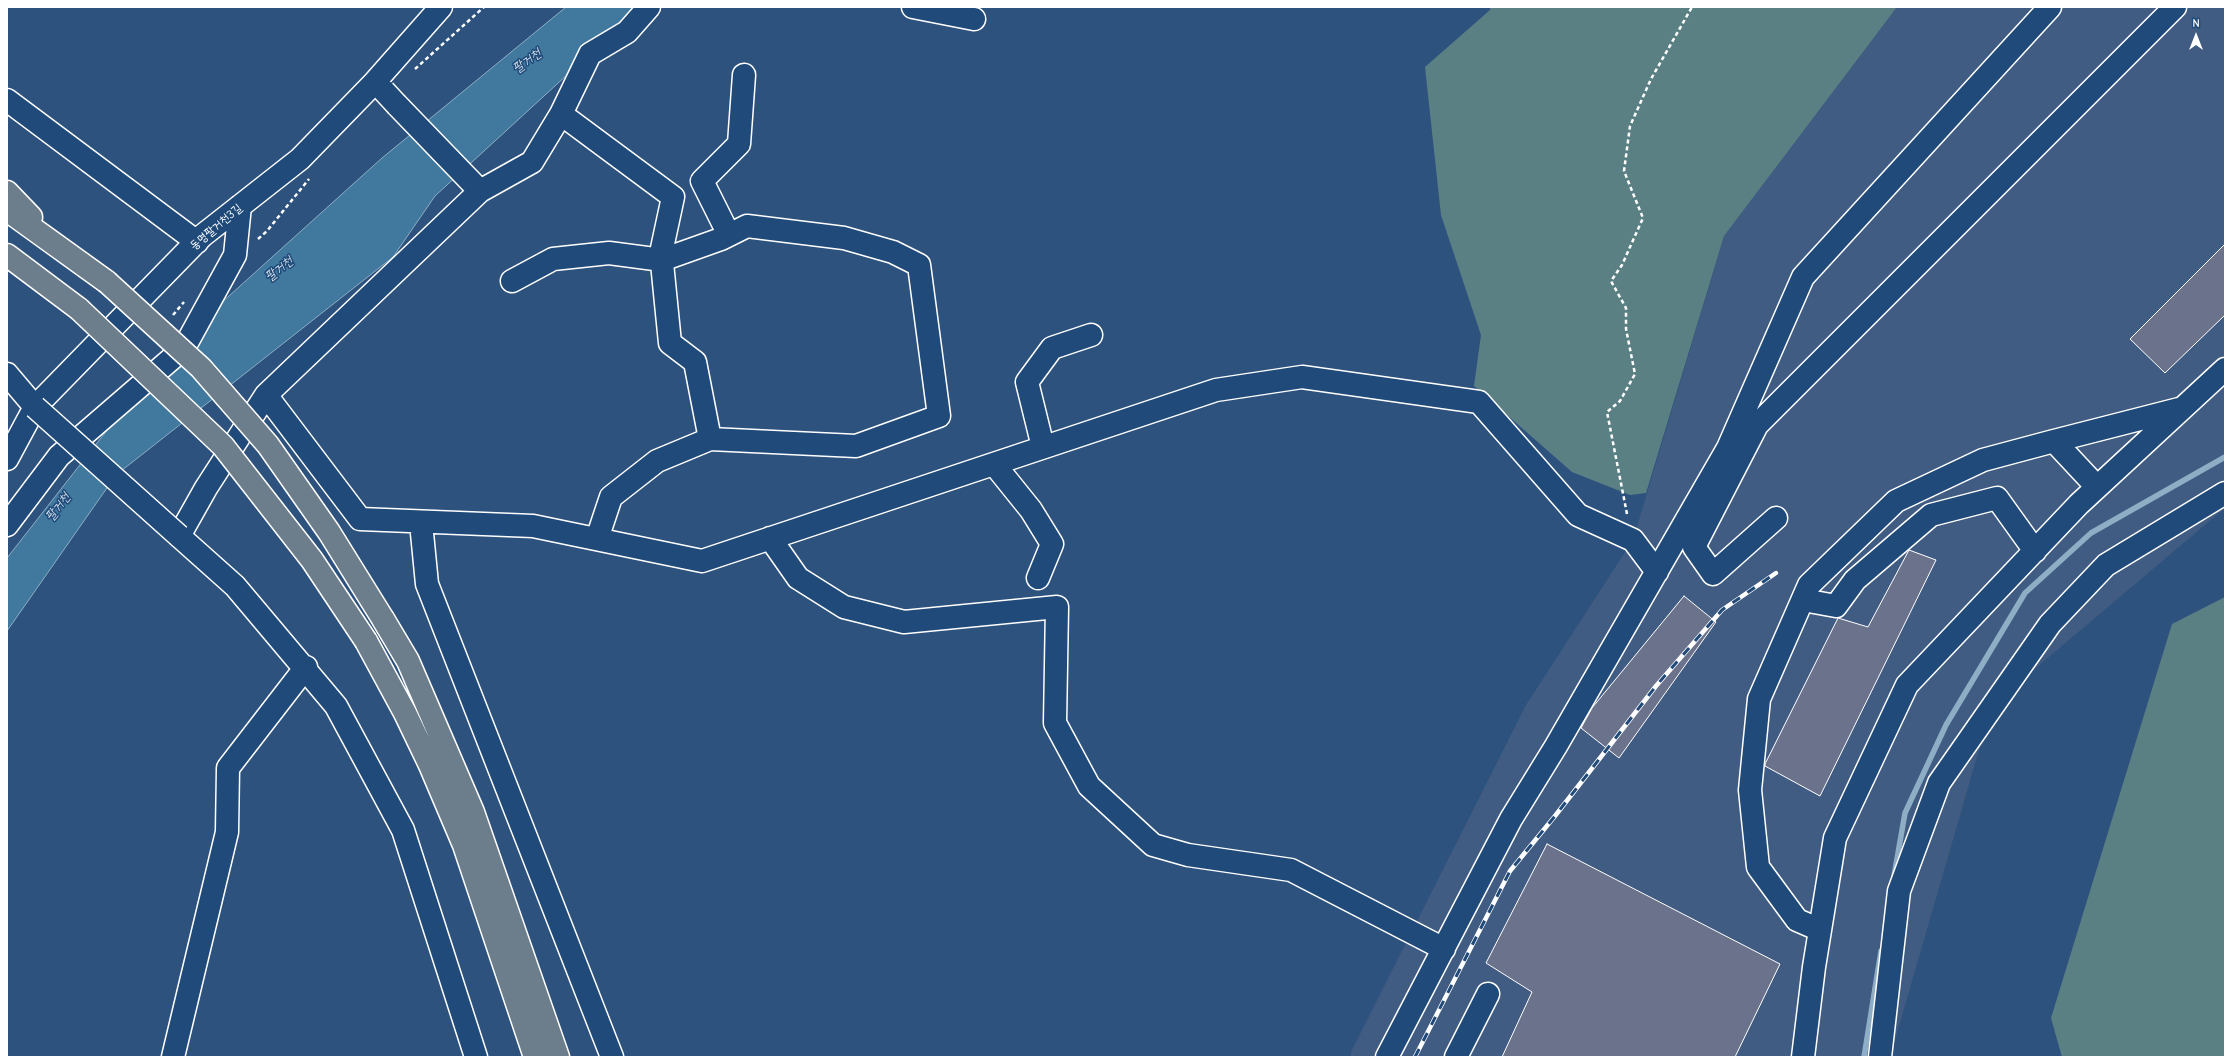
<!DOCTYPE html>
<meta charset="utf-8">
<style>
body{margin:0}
#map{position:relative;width:2232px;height:1064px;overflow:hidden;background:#2e527e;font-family:"Comic Neue",sans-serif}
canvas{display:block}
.frame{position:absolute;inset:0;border:8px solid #fff;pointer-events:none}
.north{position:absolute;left:2176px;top:16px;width:40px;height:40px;-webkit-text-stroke:3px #1f4a7a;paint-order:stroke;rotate:0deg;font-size:11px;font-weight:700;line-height:16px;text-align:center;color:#fff}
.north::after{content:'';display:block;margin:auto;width:14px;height:18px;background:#fff;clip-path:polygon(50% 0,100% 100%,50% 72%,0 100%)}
</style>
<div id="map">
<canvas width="2232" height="1064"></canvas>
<div class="frame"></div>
<div class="north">N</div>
</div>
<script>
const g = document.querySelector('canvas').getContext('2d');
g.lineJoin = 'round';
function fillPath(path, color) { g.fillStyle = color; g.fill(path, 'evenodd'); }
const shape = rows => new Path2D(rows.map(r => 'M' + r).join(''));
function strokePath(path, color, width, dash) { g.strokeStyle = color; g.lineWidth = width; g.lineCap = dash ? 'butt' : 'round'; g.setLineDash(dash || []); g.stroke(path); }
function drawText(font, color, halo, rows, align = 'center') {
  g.font = font + ' "Comic Neue","Poor Story",sans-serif'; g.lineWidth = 3; g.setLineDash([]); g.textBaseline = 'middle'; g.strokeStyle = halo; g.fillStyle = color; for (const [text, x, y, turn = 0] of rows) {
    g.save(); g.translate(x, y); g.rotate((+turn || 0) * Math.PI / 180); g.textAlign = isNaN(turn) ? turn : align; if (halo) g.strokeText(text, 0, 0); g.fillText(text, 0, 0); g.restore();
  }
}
fillPath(shape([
 [1897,7,2225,7,2225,508,1992,705,1890,1057,1351,1057,1351,1052,1526,705,1633,540,1724,236]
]), '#405c82');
fillPath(shape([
 [1490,7,1897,7,1724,236,1646,493,1630,495,1572,472,1474,386,1481,335,1441,215,1425,67,1490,10],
 [2225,597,2225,1057,2062,1057,2051,1018,2172,624]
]), '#5b8084');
const water = shape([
 [566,7,641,7,435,196,393,257,116,475,7,631,7,558,108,429,184,348,209,314,382,158,566,7]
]);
fillPath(water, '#41789e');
strokePath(water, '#8daec5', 1);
strokePath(shape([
 [1894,876,1905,813,1946,725,2025,593,2091,533,2225,457],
 [1864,1057,1881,951]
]), '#8daec5', 5.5);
const building = shape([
 [2225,244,2225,315,2165,373,2130,339,2225,244],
 [1909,550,1936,560,1820,796,1765,766,1765,764,1838,618,1868,627,1909,550],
 [1684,596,1716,622,1619,758,1581,728,1592,708,1684,596],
 [1547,844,1780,964,1735,1057,1502,1057,1532,992,1486,963,1547,844]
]);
fillPath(building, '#6b728c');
strokePath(building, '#fff', 1);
const minor = shape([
 [913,7,974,19],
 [7,100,197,242],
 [397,105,480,191,266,395,206,488,179,536,235,586,336,706,403,830,476,1057],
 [561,114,673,197,661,253,670,343,695,362,710,439,657,461,611,497,597,539],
 [480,191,532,162,561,114,590,54,627,32,649,7],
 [729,235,702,181,739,144,744,75],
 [512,281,553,259,609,253,662,260,721,239,747,226,844,238,893,252,919,265,939,416,856,446,710,439],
 [7,374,35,407],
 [266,395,360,519,533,526,702,561,1216,390,1302,377,1479,402,1578,515,1633,540,1657,572],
 [2054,441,2179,409],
 [1043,447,1027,382,1052,348,1091,335],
 [7,459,35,407,202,236,300,159,373,84,441,7],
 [994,464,1031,510,1052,544,1038,578],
 [1776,518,1713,574,1694,547,1757,425,2175,7],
 [421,523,427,584,612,1057],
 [7,525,59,456,184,348,235,255,240,206],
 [770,538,798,578,844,607,904,622,1057,607,1055,723,1089,786,1153,845,1188,855,1291,870,1444,949],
 [1803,600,1836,606,1855,580,1931,515,1997,498,2035,551],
 [1820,930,1797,920,1758,867,1750,790,1759,699,1809,585,1896,501,1983,460,2054,441,2097,487],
 [173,1057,227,832,228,768,306,667],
 [1387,1057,1511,819,1556,746,1728,448,1803,277,2050,7],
 [1456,1057,1488,994],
 [1803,1057,1814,967,1835,838,1907,685,2079,504,2225,369],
 [1880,1057,1899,891,1939,783,2050,624,2106,565,2225,493]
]);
const highway = shape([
 [7,192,31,217],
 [7,210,107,282],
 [7,255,79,309],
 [383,619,408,661,473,812,558,1057],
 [366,641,405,713,430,765,464,845,535,1057]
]);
strokePath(minor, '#fff', 25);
strokePath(highway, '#fff', 25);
strokePath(shape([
 [415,69,484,7],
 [258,239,267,231,309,179],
 [173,315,184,302],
 [1627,514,1607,412,1620,401,1635,374,1626,329,1626,308,1611,281,1622,265,1643,218,1624,171,1630,126,1651,79,1692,7]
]), '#fff', 2.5, [4, 3]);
strokePath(minor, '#1f4a7a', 22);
strokePath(highway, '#6c7d8c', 22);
const rail = shape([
 [1415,1057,1510,871,1555,816,1656,686,1722,610,1776,573]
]);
strokePath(rail, '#fff', 4.5);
strokePath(rail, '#1f4a7a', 3, [9]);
const minorBridge = shape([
 [384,91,397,105],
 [35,407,179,536]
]);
const highwayBridge = shape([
 [107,282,201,368,268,445,329,532,383,619],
 [79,309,223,446,312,560,366,641]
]);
strokePath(minorBridge, '#fff', 25, []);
strokePath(highwayBridge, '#fff', 25, []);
strokePath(minorBridge, '#1f4a7a', 22);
strokePath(highwayBridge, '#6c7d8c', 22);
drawText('12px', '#fff', '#1f4a7a', [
 ["동명팔거천3길",216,227,-40]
]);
drawText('italic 13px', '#d0dde7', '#1f4a7a', [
 ["팔거천",527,61,-36],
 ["팔거천",279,269,-38],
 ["팔거천",58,507,-52]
]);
</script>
